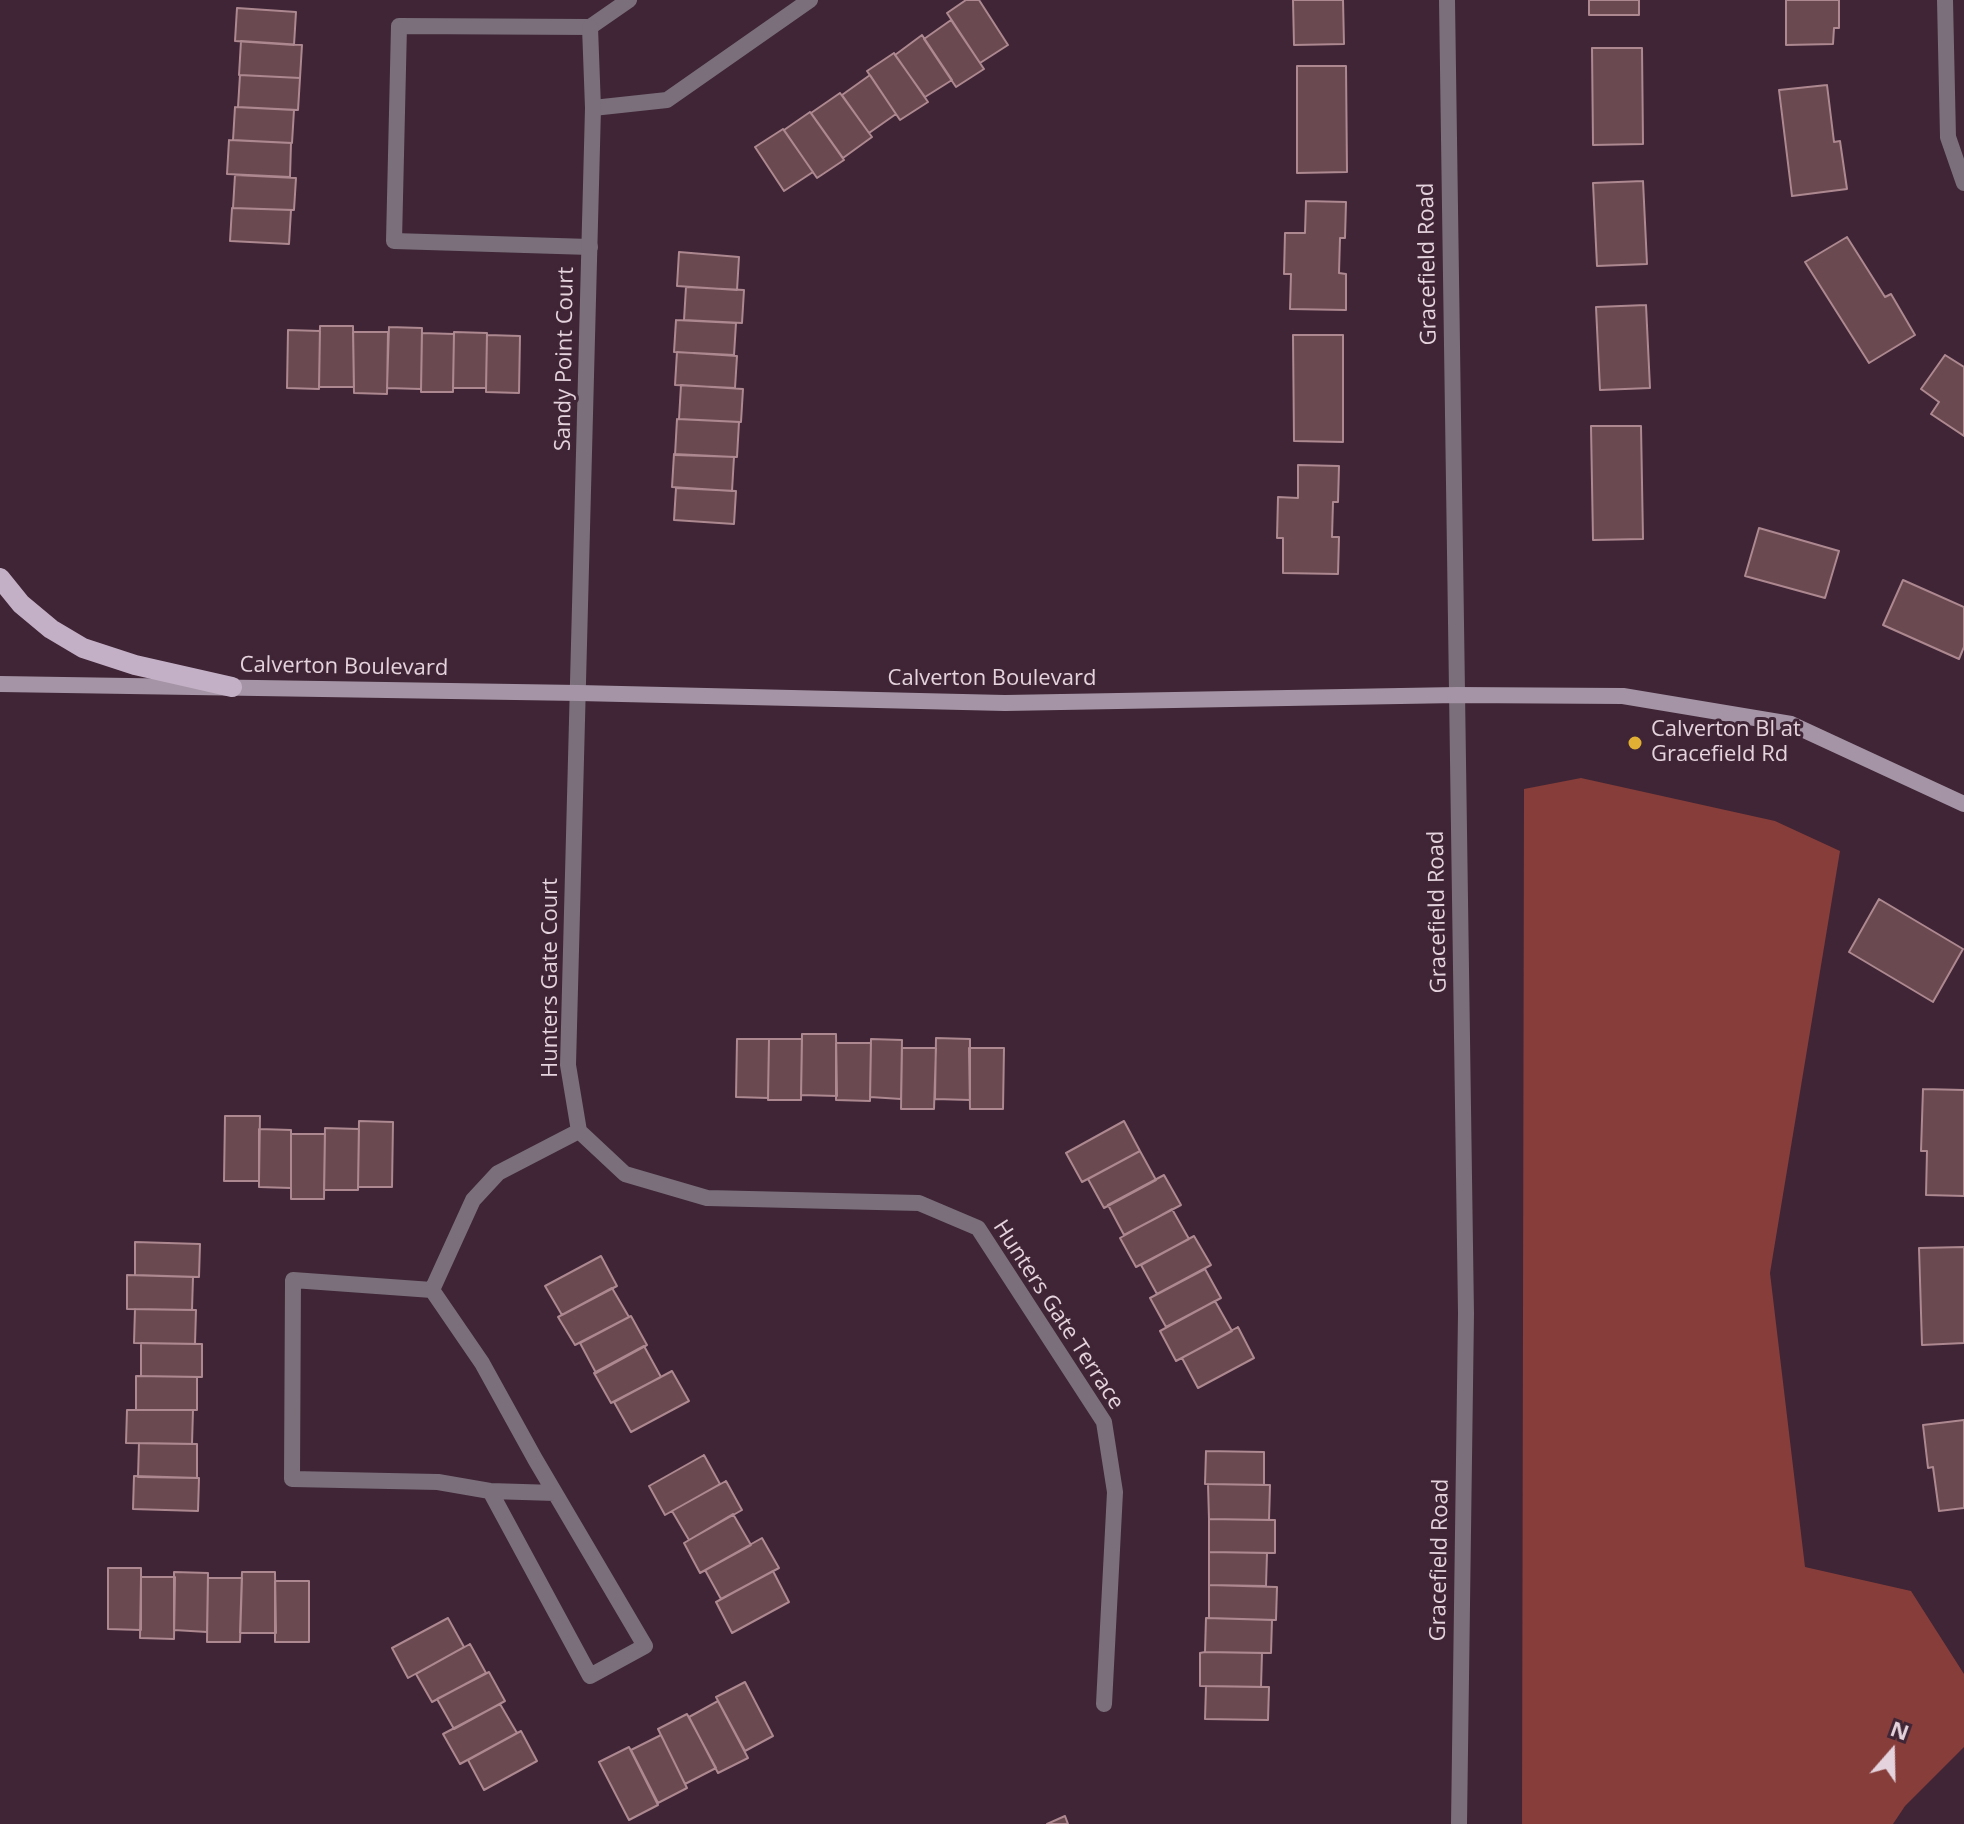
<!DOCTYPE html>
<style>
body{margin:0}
#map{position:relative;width:1964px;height:1824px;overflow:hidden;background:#3f2535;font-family:"Open Sans",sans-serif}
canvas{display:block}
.north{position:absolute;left:1852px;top:1712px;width:80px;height:80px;-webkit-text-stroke:6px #3f2535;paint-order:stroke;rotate:20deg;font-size:22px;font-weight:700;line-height:32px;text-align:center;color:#e4d2dc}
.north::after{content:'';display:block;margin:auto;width:28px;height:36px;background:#e4d2dc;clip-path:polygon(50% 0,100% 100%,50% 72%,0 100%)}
</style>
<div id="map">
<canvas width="1964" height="1824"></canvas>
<div class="north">N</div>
</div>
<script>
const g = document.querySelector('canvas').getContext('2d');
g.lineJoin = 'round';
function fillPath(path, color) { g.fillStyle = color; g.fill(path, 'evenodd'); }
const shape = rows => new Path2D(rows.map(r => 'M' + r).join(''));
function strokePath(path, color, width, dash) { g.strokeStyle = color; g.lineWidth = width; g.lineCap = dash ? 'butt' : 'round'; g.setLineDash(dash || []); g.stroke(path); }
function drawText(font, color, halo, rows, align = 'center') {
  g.font = font + ' "Open Sans",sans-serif'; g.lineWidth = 6; g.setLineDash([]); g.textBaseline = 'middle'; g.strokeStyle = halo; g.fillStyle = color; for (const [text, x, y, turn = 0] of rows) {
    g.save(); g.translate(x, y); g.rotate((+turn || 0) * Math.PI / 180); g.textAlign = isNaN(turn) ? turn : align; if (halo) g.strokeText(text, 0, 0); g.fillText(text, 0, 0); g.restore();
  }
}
fillPath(shape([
 [1581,778,1775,821,1840,851,1770,1273,1805,1567,1911,1591,1964,1674,1964,1747,1905,1806,1893,1824,1522,1824,1524,789]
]), '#873d3a');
const building = shape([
 [966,0,979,0,1008,45,980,63,947,13,966,0],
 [1293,0,1343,0,1344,44,1294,45,1293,0],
 [1589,0,1639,0,1639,15,1589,15,1589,0],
 [1786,0,1839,0,1839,28,1834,28,1833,44,1786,45,1786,0],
 [237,8,296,12,294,45,235,41,237,8],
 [951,20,984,69,956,87,924,39,951,20],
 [922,35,952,80,925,97,895,55,922,35],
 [241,41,302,45,300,78,239,75,241,41],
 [1592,48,1642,48,1643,144,1593,145,1592,48],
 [894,53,928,102,900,120,867,71,894,53],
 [1297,66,1346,66,1347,172,1297,173,1297,66],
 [240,75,300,78,298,110,238,107,240,75],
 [870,75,896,114,869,133,842,95,870,75],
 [1827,85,1834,142,1840,141,1847,189,1792,196,1779,90,1827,85],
 [840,93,872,137,843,158,811,113,840,93],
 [235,107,294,110,292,143,233,140,235,107],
 [810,112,844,160,817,178,784,130,810,112],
 [783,129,813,172,784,191,755,147,783,129],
 [229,140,291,143,290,177,227,174,229,140],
 [235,175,296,178,294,210,233,208,235,175],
 [1643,181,1647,264,1597,266,1593,183,1643,181],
 [1306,201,1346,202,1345,238,1340,238,1339,273,1346,274,1346,310,1290,309,1291,274,1284,274,1285,233,1305,233,1306,201],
 [232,208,291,210,289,244,230,241,232,208],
 [1847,237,1885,297,1891,294,1915,335,1869,363,1805,262,1847,237],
 [679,252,739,257,737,290,677,286,679,252],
 [686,287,744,290,742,323,684,320,686,287],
 [1646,305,1650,388,1600,390,1596,307,1646,305],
 [676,320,736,323,734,355,674,352,676,320],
 [320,326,353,326,354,387,319,387,320,326],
 [389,327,422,328,421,389,387,388,389,327],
 [288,330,320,331,319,389,287,388,288,330],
 [353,332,388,332,387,394,354,393,353,332],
 [454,332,487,333,486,388,453,388,454,332],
 [422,333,454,334,453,392,421,392,422,333],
 [487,335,520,336,519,393,486,392,487,335],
 [1293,335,1343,335,1343,442,1294,441,1293,335],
 [677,352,737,356,735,388,675,385,677,352],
 [1945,355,1964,367,1964,436,1931,414,1939,402,1921,389,1945,355],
 [681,385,743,389,741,422,679,419,681,385],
 [677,419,739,422,737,457,675,455,677,419],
 [1591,426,1641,426,1643,539,1593,540,1591,426],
 [674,454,734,457,732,491,672,487,674,454],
 [1298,465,1339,466,1338,502,1333,502,1332,537,1339,537,1338,574,1283,573,1283,538,1277,538,1278,497,1298,498,1298,465],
 [676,488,736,491,734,524,674,520,676,488],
 [1759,528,1839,551,1825,598,1745,576,1759,528],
 [1903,580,1964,607,1964,647,1959,659,1883,625,1903,580],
 [1879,899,1963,949,1933,1002,1849,952,1879,899],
 [802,1034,836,1034,837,1096,801,1095,802,1034],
 [936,1038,970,1039,970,1100,935,1099,936,1038],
 [737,1039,769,1039,768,1098,736,1097,737,1039],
 [769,1039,802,1039,801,1100,768,1100,769,1039],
 [871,1039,902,1040,901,1099,870,1097,871,1039],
 [836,1043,871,1043,870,1101,836,1100,836,1043],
 [902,1048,936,1048,934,1109,901,1109,902,1048],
 [969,1048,1004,1048,1003,1109,970,1109,969,1048],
 [1923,1089,1964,1090,1964,1196,1926,1195,1927,1151,1921,1151,1923,1089],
 [225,1116,260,1116,259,1181,224,1181,225,1116],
 [359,1121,393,1122,392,1187,358,1187,359,1121],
 [1124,1121,1140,1151,1082,1182,1066,1153,1124,1121],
 [325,1128,359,1129,358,1190,324,1190,325,1128],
 [259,1129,291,1130,291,1188,259,1187,259,1129],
 [291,1134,325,1134,324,1199,291,1199,291,1134],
 [1140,1151,1156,1180,1104,1208,1088,1179,1140,1151],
 [1164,1175,1181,1205,1124,1235,1108,1205,1164,1175],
 [1172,1209,1189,1239,1136,1267,1120,1238,1172,1209],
 [1194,1236,1211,1265,1157,1294,1141,1265,1194,1236],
 [135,1242,200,1244,199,1277,135,1275,135,1242],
 [1964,1247,1964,1343,1922,1345,1919,1248,1964,1247],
 [601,1256,617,1286,562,1315,545,1286,601,1256],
 [1205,1269,1221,1298,1166,1327,1150,1298,1205,1269],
 [127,1275,193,1277,192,1310,127,1309,127,1275],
 [612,1288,629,1317,575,1345,558,1317,612,1288],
 [1215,1301,1232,1331,1176,1361,1160,1331,1215,1301],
 [135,1309,196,1310,195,1344,134,1343,135,1309],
 [631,1316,647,1345,596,1373,580,1343,631,1316],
 [1238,1327,1254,1358,1198,1388,1182,1358,1238,1327],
 [141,1343,202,1344,202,1377,141,1376,141,1343],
 [644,1346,661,1377,611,1403,594,1373,644,1346],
 [672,1371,689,1401,631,1432,614,1402,672,1371],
 [136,1376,197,1377,197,1410,136,1410,136,1376],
 [127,1410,193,1410,192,1444,126,1443,127,1410],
 [1964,1420,1964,1508,1939,1511,1933,1467,1928,1468,1923,1425,1964,1420],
 [139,1443,197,1444,197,1478,138,1477,139,1443],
 [1206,1451,1264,1452,1264,1485,1205,1484,1206,1451],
 [704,1455,720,1484,665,1515,649,1486,704,1455],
 [134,1476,199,1478,198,1511,133,1509,134,1476],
 [726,1481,742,1510,689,1540,672,1511,726,1481],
 [1208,1484,1270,1485,1269,1520,1209,1519,1208,1484],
 [733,1514,751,1545,700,1573,684,1543,733,1514],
 [1209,1519,1275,1520,1275,1553,1209,1552,1209,1519],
 [762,1538,779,1568,721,1599,705,1570,762,1538],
 [1209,1552,1267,1553,1266,1586,1209,1585,1209,1552],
 [108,1568,141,1568,141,1630,108,1629,108,1568],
 [773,1571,789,1602,732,1633,716,1602,773,1571],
 [174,1572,208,1573,207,1632,174,1630,174,1572],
 [242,1572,275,1572,276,1633,240,1633,242,1572],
 [141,1577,175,1577,174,1639,140,1638,141,1577],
 [208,1578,242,1578,240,1642,207,1642,208,1578],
 [275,1581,309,1581,309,1642,275,1642,275,1581],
 [1209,1585,1277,1587,1276,1620,1209,1618,1209,1585],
 [448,1618,464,1647,408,1678,392,1648,448,1618],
 [1206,1618,1272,1620,1271,1653,1205,1652,1206,1618],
 [470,1644,486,1673,432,1702,416,1674,470,1644],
 [1205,1652,1262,1653,1261,1687,1200,1686,1200,1653,1205,1652],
 [489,1672,505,1701,454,1729,437,1699,489,1672],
 [745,1682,773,1736,745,1751,716,1697,745,1682],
 [1206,1686,1269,1687,1268,1720,1205,1719,1206,1686],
 [718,1701,748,1758,718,1773,689,1717,718,1701],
 [500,1704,517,1733,460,1764,443,1734,500,1704],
 [687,1714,716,1768,685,1784,658,1729,687,1714],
 [521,1731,537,1761,484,1790,468,1760,521,1731],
 [661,1735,687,1788,658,1803,631,1750,661,1735],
 [629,1747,658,1805,629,1820,599,1762,629,1747],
 [1065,1816,1068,1824,1047,1824,1065,1816]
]);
fillPath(building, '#6a4950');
strokePath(building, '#ad8890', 2);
strokePath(shape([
 [593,108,667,100,810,0],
 [590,247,394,241,399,26,590,27,629,0]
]), '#7a6f7a', 16);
strokePath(shape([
 [1447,0,1466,1313,1459,1824],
 [1945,0,1948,137,1964,183],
 [579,1131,568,1065,593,108,590,27],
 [579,1131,625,1174,707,1198,919,1203,978,1228,1104,1422,1115,1492,1104,1704],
 [432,1290,293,1280,292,1479,438,1482,490,1491,555,1493],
 [490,1491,590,1676,645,1646,535,1459,482,1363,432,1290,473,1200,498,1173,579,1131]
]), '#7a6f7a', 16);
strokePath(shape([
 [0,684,579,693,1005,703,1457,695,1623,696,1791,724,1964,804]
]), '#a494a5', 16);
strokePath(shape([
 [0,578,21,604,51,629,83,648,135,665,232,687]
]), '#c4b0c6', 20);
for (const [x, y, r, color] of [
 [1635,743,8,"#e1af34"]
]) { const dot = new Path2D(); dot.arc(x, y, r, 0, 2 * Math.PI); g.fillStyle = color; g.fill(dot); strokePath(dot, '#3f2535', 3); }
drawText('22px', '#e4d2dc', '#3f2535', [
 ["Gracefield Road",1428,264,-91],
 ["Sandy Point Court",565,359,-89],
 ["Calverton Boulevard",344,667,1],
 ["Calverton Boulevard",992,679],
 ["Gracefield Road",1438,912,-91],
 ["Hunters Gate Court",551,978,-90],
 ["Hunters Gate Terrace",1058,1315,57],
 ["Gracefield Road",1440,1560,-89]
]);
drawText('22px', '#e4d2dc', '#3f2535', [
 ["Calverton Bl at",1651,730],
 ["Gracefield Rd",1651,755]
], 'left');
</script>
